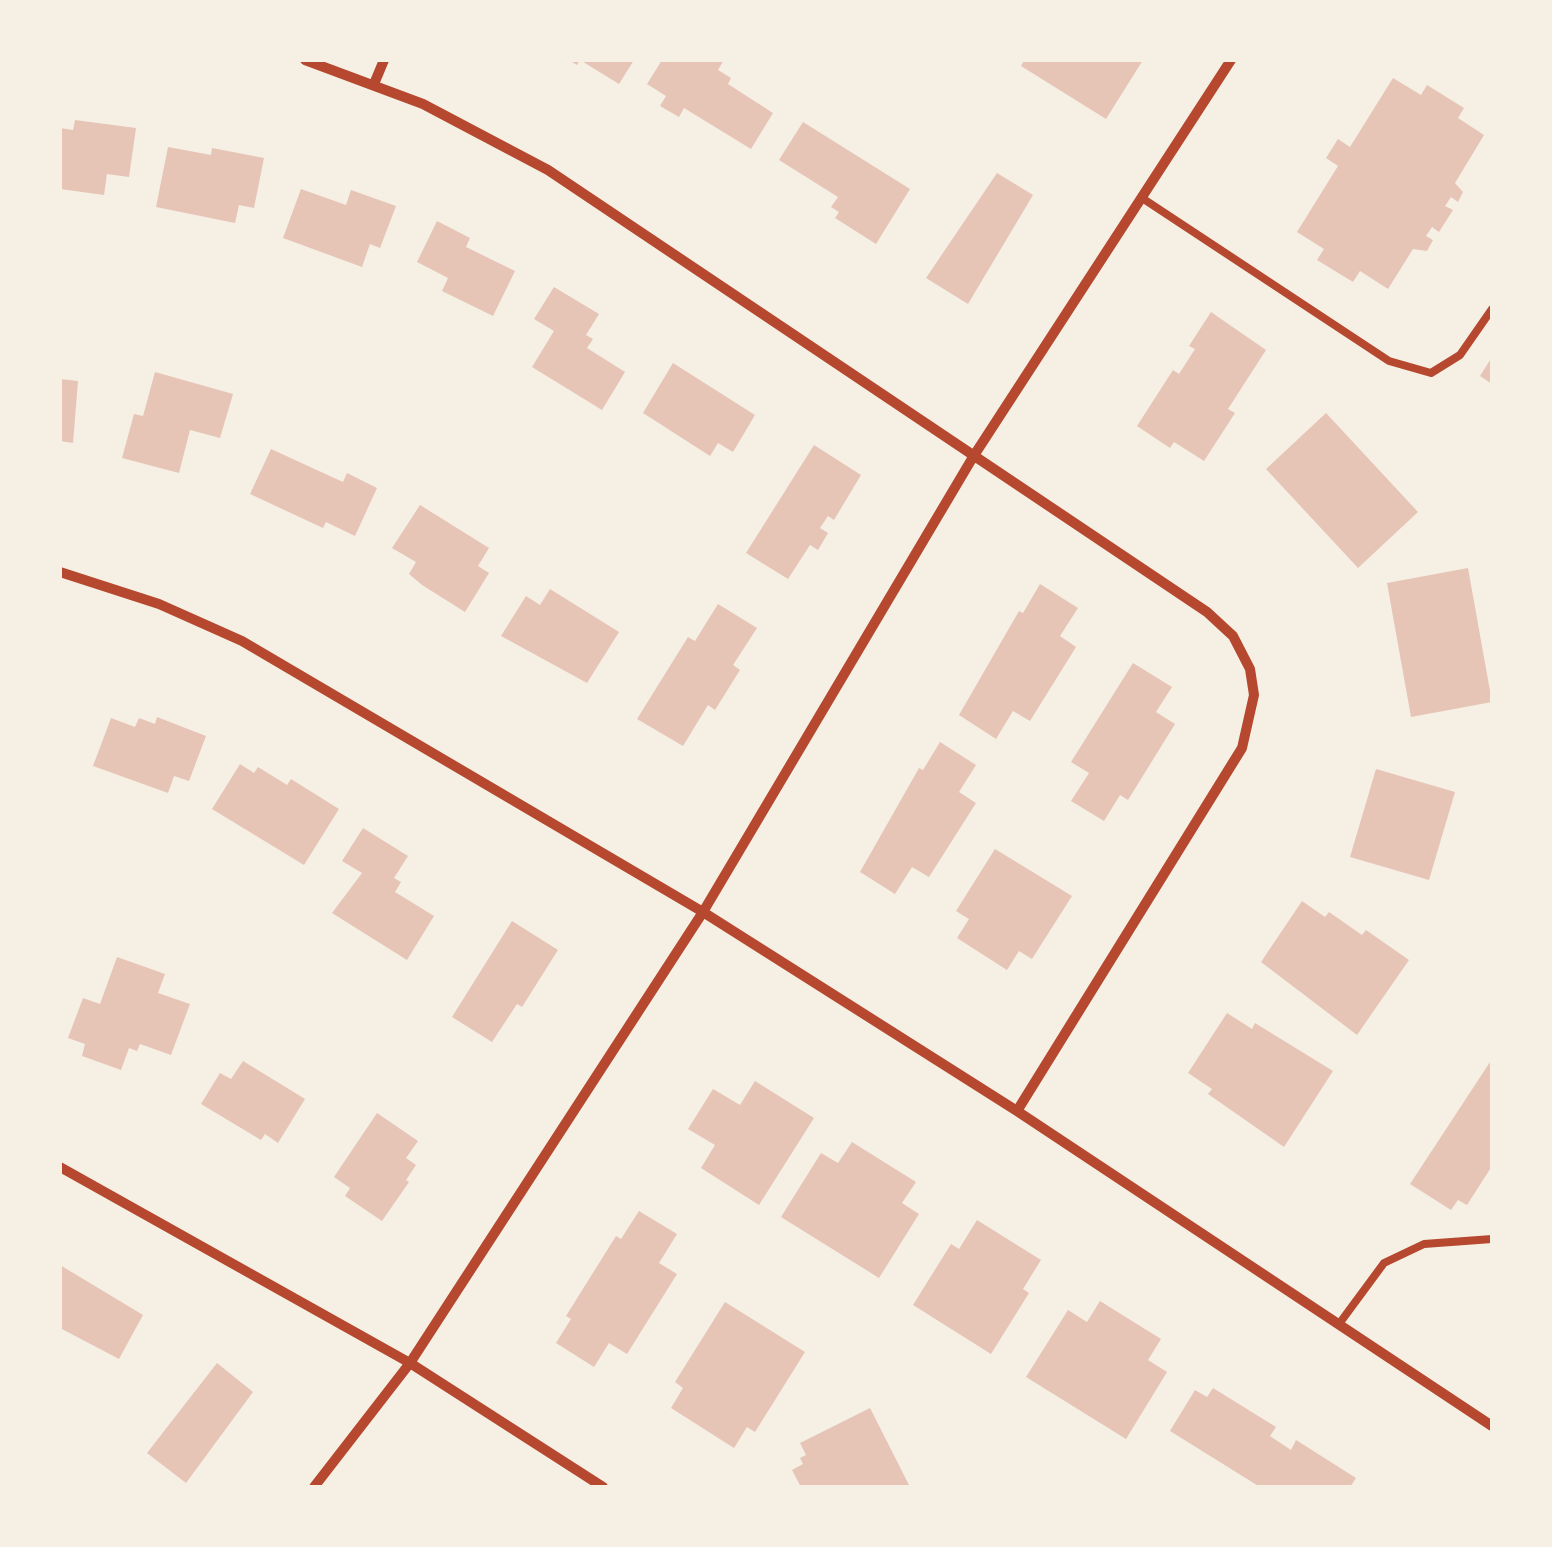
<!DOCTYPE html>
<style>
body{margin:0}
#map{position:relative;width:1552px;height:1547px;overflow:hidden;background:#f6efe4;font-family:Quicksand,sans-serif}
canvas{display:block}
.frame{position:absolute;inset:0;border:62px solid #f6efe4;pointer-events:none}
</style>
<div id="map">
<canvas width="1552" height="1547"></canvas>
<div class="frame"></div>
</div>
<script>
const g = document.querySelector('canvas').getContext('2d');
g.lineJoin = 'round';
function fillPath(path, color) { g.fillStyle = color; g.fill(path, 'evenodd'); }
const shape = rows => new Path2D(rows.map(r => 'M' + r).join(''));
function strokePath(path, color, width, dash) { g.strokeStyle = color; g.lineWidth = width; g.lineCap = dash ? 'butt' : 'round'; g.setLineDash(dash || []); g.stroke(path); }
fillPath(shape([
 [569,60,634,60,619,84,580,60,577,65],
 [662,60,724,60,718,70,731,78,728,84,773,113,751,149,684,108,679,117,660,106,666,96,647,84],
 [1024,60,1143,60,1106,119,1021,66],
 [1393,78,1421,95,1427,85,1464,108,1458,118,1484,135,1455,183,1463,192,1458,202,1451,197,1445,206,1453,210,1439,232,1432,227,1426,236,1433,240,1427,251,1413,249,1388,289,1360,271,1353,282,1317,260,1324,249,1297,232,1338,166,1326,158,1338,139,1350,147],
 [75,120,136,128,129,177,107,174,104,195,60,189,60,128,73,130],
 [803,122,910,189,876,244,835,218,839,212,831,207,838,197,779,160],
 [168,147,211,155,212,148,264,158,254,208,239,205,235,223,156,207],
 [997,173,1033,195,968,304,926,278],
 [301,189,346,205,351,190,396,206,380,248,370,244,362,267,283,238],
 [437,221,470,238,466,247,515,271,493,316,442,291,448,278,417,262],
 [554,287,599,314,586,335,593,339,587,348,625,372,602,410,532,367,554,331,534,319],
 [1211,312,1266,350,1228,409,1235,413,1204,461,1174,442,1170,448,1137,426,1173,370,1179,374,1195,349,1189,346],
 [1492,357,1492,384,1480,376],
 [673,363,755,415,733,452,718,443,710,456,643,413],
 [155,372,233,394,220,438,190,430,179,473,122,458,134,414,143,416],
 [60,379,78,381,73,443,60,441],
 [1326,413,1418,512,1358,568,1266,469],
 [814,445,861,475,834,520,828,516,820,528,828,533,818,550,810,545,788,579,746,553],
 [271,449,343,482,347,473,377,488,355,536,326,522,323,528,250,494],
 [420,505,489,548,478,566,489,573,465,612,422,585,409,574,416,562,392,548],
 [1468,568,1492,702,1411,717,1387,583],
 [1040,584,1078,608,1060,636,1076,647,1030,721,1013,711,996,739,959,715,1019,611,1023,613],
 [550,589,619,632,587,683,501,636,526,596,540,605],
 [718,604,757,628,733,665,740,670,715,710,708,705,683,746,637,719,688,637,695,641],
 [1133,663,1172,687,1156,712,1175,724,1128,800,1120,795,1104,821,1071,801,1089,773,1071,762],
 [157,717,206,736,189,781,174,776,168,793,93,766,111,718,135,727,139,718,155,724],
 [940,742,976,765,959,792,976,803,929,877,912,867,895,894,860,872,919,768,923,770],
 [240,764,254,773,258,767,287,785,291,779,339,809,304,865,212,809],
 [1376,769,1455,792,1429,880,1350,857],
 [363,828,408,856,394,878,401,882,395,892,434,916,407,960,332,913,362,873,342,861],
 [995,849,1072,896,1032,959,1019,951,1007,970,957,938,969,919,956,911],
 [1302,901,1325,917,1329,912,1362,935,1366,930,1409,960,1357,1035,1261,962],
 [512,921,558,950,522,1007,517,1004,492,1042,452,1017],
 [117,957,165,974,158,993,190,1004,171,1055,140,1044,137,1051,129,1048,121,1070,82,1056,85,1044,68,1038,83,998,100,1004],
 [1227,1013,1252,1029,1255,1023,1333,1071,1284,1147,1208,1094,1212,1089,1188,1073],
 [1492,1059,1492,1166,1467,1205,1458,1200,1451,1210,1410,1184],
 [243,1061,305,1099,278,1143,265,1134,261,1140,201,1104,220,1073,231,1079],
 [755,1081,814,1118,759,1205,701,1168,715,1145,688,1129,713,1089,740,1105],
 [377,1113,418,1141,406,1158,416,1165,406,1180,409,1182,382,1221,345,1196,350,1188,334,1177],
 [852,1142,916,1182,902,1203,919,1214,879,1278,781,1217,821,1153,838,1163],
 [639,1211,677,1234,659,1263,677,1274,627,1354,609,1343,594,1367,556,1343,571,1319,566,1316,616,1236,621,1239],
 [977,1220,1041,1260,1023,1289,1029,1293,991,1354,913,1305,951,1244,959,1249],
 [60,1265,143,1315,119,1359,60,1328],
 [1100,1301,1161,1339,1148,1360,1167,1372,1126,1439,1026,1377,1068,1310,1087,1322],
 [725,1302,805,1352,755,1432,747,1427,734,1448,671,1408,683,1388,675,1382],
 [217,1363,253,1392,186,1483,147,1453],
 [1213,1388,1276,1427,1270,1436,1291,1450,1296,1440,1356,1478,1350,1487,1260,1487,1170,1431,1195,1390,1207,1397],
 [870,1408,910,1487,801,1487,792,1470,803,1464,800,1458,806,1455,800,1443]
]), '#e6c5b7');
strokePath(shape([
 [1142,198,1389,361,1431,373,1460,355,1492,309],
 [1339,1324,1384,1263,1424,1244,1492,1239]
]), '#b5482f', 8);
strokePath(shape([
 [305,60,423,104,548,170,1207,612,1233,636,1250,669,1254,695,1242,748,1017,1111],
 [374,84,384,60],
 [60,572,159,604,242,641,703,912,1017,1111,1492,1426],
 [60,1167,410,1363,603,1487],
 [314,1487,410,1363,703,912,973,457,1231,60]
]), '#b5482f', 10);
</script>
